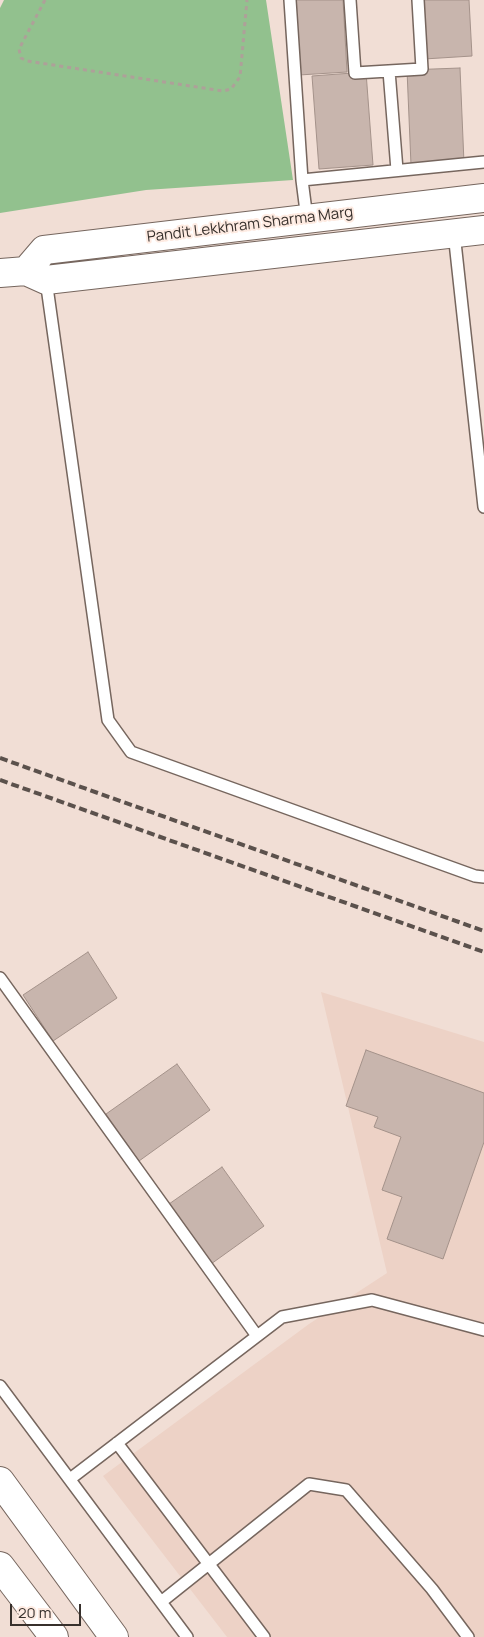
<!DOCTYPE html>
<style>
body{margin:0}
#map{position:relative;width:484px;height:1637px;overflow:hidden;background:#f1ded5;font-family:Manrope,sans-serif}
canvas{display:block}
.scale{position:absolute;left:10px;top:1604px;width:71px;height:22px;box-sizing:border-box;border:2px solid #37302c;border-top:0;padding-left:6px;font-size:15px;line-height:18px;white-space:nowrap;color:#37302c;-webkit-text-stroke:4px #feebe2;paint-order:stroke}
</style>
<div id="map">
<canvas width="484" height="1637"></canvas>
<div class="scale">20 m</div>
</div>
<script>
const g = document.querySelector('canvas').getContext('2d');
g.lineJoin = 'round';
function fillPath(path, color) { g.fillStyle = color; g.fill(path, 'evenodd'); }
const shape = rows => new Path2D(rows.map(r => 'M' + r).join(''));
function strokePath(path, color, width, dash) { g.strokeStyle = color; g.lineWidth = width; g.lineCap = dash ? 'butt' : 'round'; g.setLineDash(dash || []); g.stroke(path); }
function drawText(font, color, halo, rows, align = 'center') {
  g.font = font + ' Manrope,sans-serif'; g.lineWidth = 4; g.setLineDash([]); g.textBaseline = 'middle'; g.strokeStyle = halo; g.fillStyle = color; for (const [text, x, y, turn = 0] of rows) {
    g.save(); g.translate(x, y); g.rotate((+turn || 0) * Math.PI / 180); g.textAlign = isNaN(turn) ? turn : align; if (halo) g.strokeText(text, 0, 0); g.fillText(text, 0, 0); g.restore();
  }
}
fillPath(shape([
 [321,992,484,1042,484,1637,227,1637,103,1476,309,1324,387,1273]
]), '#edd2c6');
fillPath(shape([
 [4,0,266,0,293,180,146,190,0,213,0,8]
]), '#92c18e');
const building = shape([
 [295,0,343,0,347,72,299,75,295,0],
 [421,0,469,0,472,56,424,59,421,0],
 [460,68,464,163,411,165,407,70,460,68],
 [366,72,373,165,319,169,312,76,366,72],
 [88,952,117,998,53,1041,23,995,88,952],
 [366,1050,484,1093,484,1142,443,1259,387,1239,402,1197,382,1190,401,1137,374,1127,378,1117,346,1106,366,1050],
 [177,1064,210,1110,139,1161,106,1114,177,1064],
 [222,1167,264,1226,211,1264,169,1204,222,1167]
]);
fillPath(building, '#c8b5ad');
strokePath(building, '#a4928a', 1);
const lane = shape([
 [290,0,302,180,307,219],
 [350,0,355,73,422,69,418,0],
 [389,71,397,170],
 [302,180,484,162],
 [454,233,484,507],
 [46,280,108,720,131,752,475,876,484,877],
 [0,978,257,1336],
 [0,1386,187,1637],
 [117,1443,264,1637],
 [70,1479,282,1317,372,1300,484,1330],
 [161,1602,309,1484,346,1490,432,1589,468,1637]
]);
const secondary = shape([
 [26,271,44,250,484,198],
 [0,273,26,271,46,280,484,230]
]);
const primary = shape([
 [0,1481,114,1637],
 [0,1566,54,1637]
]);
strokePath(lane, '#76665e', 14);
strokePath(secondary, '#76665e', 30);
strokePath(primary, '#76665e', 30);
strokePath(shape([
 [45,0,19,49,21,58,27,61,223,91,231,89,240,77,247,0]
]), '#aea099', 3, [4, 4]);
strokePath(lane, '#fff', 11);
strokePath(secondary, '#fff', 28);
strokePath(primary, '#fff', 28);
strokePath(shape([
 [0,758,484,931],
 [0,780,484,952]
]), '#5b514c', 4, [8, 4]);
drawText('15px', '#37302c', '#feebe2', [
 ["Pandit Lekkhram Sharma Marg",250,225,-7]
]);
</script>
